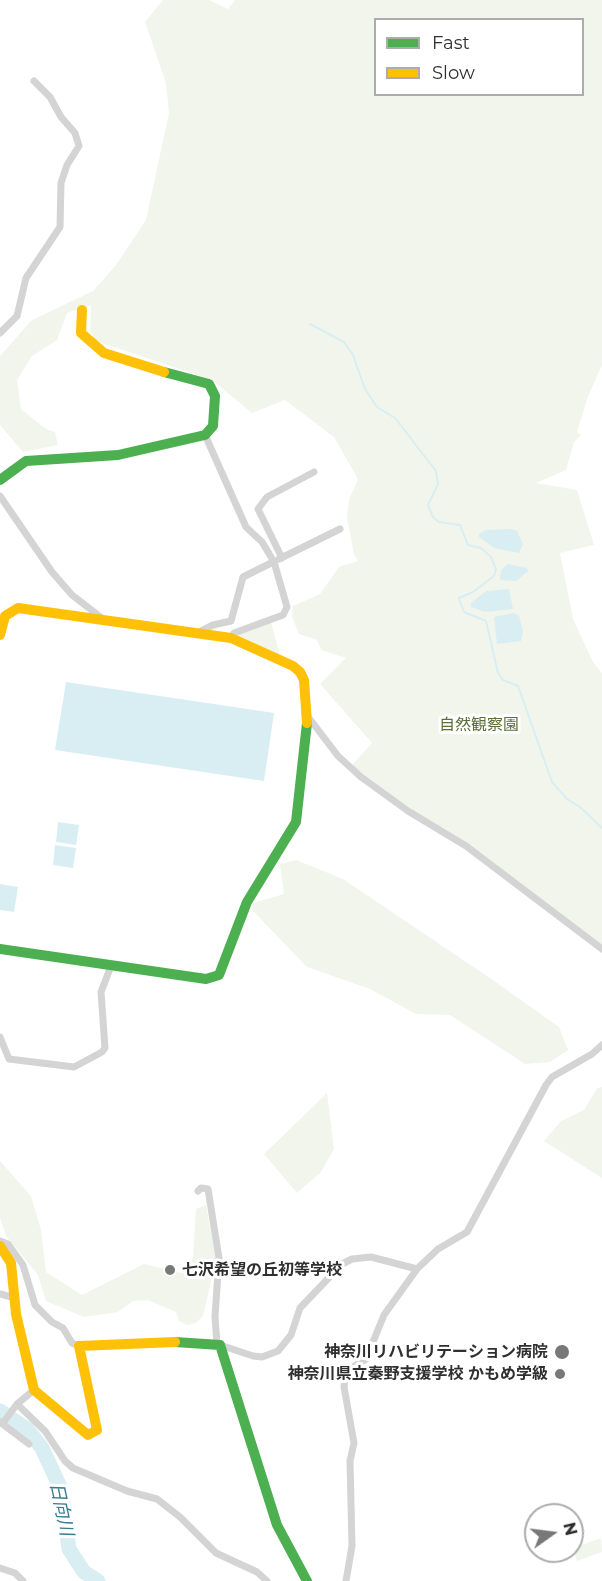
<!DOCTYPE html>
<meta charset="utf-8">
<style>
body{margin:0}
#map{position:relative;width:602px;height:1581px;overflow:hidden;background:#fff;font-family:Montserrat,sans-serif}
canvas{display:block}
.legend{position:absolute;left:374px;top:18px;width:210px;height:78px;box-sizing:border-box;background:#fff;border:2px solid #acacac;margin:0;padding:8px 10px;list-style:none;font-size:18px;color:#2f2f2f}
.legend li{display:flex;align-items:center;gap:12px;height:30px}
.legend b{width:30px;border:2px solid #acacac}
.north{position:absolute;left:524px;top:1503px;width:60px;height:60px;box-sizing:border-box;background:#fff;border:2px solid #acacac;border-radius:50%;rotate:76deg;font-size:16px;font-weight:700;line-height:24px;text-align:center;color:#2f2f2f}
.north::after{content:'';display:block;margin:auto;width:21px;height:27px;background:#787878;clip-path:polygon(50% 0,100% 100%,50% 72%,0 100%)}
</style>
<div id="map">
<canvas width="602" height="1581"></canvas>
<ul class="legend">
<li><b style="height:8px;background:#4caf50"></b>Fast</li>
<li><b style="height:8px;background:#ffc107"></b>Slow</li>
</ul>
<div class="north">N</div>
</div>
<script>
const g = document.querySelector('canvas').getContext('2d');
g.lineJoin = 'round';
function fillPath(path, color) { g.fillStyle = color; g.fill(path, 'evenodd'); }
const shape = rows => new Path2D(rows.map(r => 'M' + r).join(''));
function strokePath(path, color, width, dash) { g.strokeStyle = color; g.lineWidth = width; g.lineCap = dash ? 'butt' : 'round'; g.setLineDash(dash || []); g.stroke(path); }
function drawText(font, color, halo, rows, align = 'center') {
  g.font = font + ' Montserrat,"Noto Sans JP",sans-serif'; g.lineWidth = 6; g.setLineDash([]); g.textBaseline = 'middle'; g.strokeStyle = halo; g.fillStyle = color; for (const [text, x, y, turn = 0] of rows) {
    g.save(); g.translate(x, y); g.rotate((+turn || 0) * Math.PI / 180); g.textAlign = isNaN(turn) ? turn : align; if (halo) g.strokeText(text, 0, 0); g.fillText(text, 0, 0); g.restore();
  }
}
fillPath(shape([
 [163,0,209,0,228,9,235,0,602,0,602,365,587,399,577,432,581,435,574,442,566,470,536,483,577,490,594,545,560,553,573,619,593,662,602,673,602,946,351,766,372,743,320,684,346,658,321,650,317,640,299,634,292,617,293,606,320,594,339,567,358,561,354,554,347,518,349,500,358,479,334,437,285,400,252,413,212,380,96,341,90,330,91,305,67,313,57,340,32,356,17,380,21,409,46,429,55,432,58,445,23,452,0,425,0,356,32,320,93,291,116,265,146,220,169,113,166,83,145,22],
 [376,20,582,20,582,94,376,94],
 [271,622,280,655,238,636,238,634],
 [296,860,343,879,487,976,559,1027,568,1050,550,1062,525,1064,450,1015,416,1014,370,989,307,967,252,910,253,903,284,894,280,864],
 [602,1087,602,1178,544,1141,561,1121,584,1110,597,1088],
 [327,1093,334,1149,321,1172,297,1193,264,1154],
 [0,1161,31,1196,41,1230,46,1272,82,1295,144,1264,182,1273,193,1258,196,1209,206,1205,216,1259,203,1316,196,1323,187,1325,179,1321,176,1312,148,1300,133,1301,118,1312,84,1317,46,1301,38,1275,6,1236,0,1217],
 [601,1538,602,1552,577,1561,573,1548]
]), '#f2f5ec');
fillPath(shape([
 [511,529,517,531,523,544,519,553,494,548,479,537,479,534,486,530],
 [508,564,527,568,528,571,516,581,500,580,501,570],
 [509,589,513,609,485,612,471,607,471,603,486,591],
 [514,613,519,616,523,631,521,641,497,644,494,617],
 [66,682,274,713,264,781,55,750],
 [58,822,79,825,76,845,56,842],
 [55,845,76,848,73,868,53,865],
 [0,884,18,887,14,912,0,910]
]), '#d8eef3');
strokePath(shape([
 [310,324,344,342,353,355,365,389,377,407,395,418,436,471,438,484,428,505,433,517,439,522,460,525,468,545,481,548,491,557,496,569,494,576,473,592,459,598,464,612,486,621,498,673,503,680,518,686,552,782,567,799,580,807,602,828]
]), '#d8eef3', 2);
strokePath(shape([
 [0,1411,27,1429,42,1448,61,1489,69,1549,84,1572,98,1581]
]), '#d8eef3', 15);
strokePath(shape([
 [0,333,17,316,26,278,60,227,61,183,67,165,79,146,75,133,61,117,50,97,34,81],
 [205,435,246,527,262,542,274,562,287,607,283,615,234,633,231,638],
 [0,496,52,572,72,595,103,619],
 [282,558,258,509,267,497,314,472],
 [279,559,340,529],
 [199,632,213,625,231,621,243,577,271,563],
 [309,718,338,756,361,777,408,811,466,846,602,949],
 [0,1037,9,1059,74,1067,102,1052,105,1048,101,992,111,966],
 [198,1191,201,1188,208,1189,219,1258,215,1317,217,1344],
 [0,1241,8,1244,23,1265,35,1305,52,1322,63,1328,72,1343,79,1346],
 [417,1269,438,1249,467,1232,546,1085,552,1077,592,1054,602,1045],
 [0,1294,15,1298],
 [220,1345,253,1356,262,1357,278,1351,291,1335,300,1308,342,1264,352,1259,371,1257,417,1269,384,1315,366,1359,350,1369,345,1376,344,1387,354,1443,350,1461,352,1546,346,1581],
 [17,1404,45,1431,65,1461,73,1468,127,1491,157,1499,180,1517,216,1553,257,1572,267,1581],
 [0,1422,29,1444],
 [3,1423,17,1404,34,1390],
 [0,1568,15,1573,23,1581]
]), '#d4d4d4', 7);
strokePath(shape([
 [0,480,26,461,118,455,205,435,213,426,215,396,209,384,164,372],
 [0,949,206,979,219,975,247,902,296,822,307,723],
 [175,1342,220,1345,277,1525,307,1581]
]), '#4caf50', 10);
strokePath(shape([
 [82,310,81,333,104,353,164,372],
 [0,635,5,616,18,608,231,638,293,666,300,672,304,680,307,723],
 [0,1246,11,1263,16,1314,34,1390,88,1435,97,1430,79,1346,175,1342]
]), '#ffc107', 10);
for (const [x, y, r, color] of [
 [170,1270,6,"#787878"],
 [562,1352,8,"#787878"],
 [560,1374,6,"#787878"]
]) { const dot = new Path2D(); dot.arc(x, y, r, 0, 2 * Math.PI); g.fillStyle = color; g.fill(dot); strokePath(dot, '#fff', 2); }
drawText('16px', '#5b6e39', '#fff', [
 ["自然観察園",479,725]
]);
drawText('bold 16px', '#2f2f2f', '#fff', [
 ["七沢希望の丘初等学校",182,1270,"left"],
 ["神奈川リハビリテーション病院",548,1352],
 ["神奈川県立秦野支援学校 かもめ学級",548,1374]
], 'right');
drawText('italic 18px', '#367c8f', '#fff', [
 ["日向川",61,1509,78]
]);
</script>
